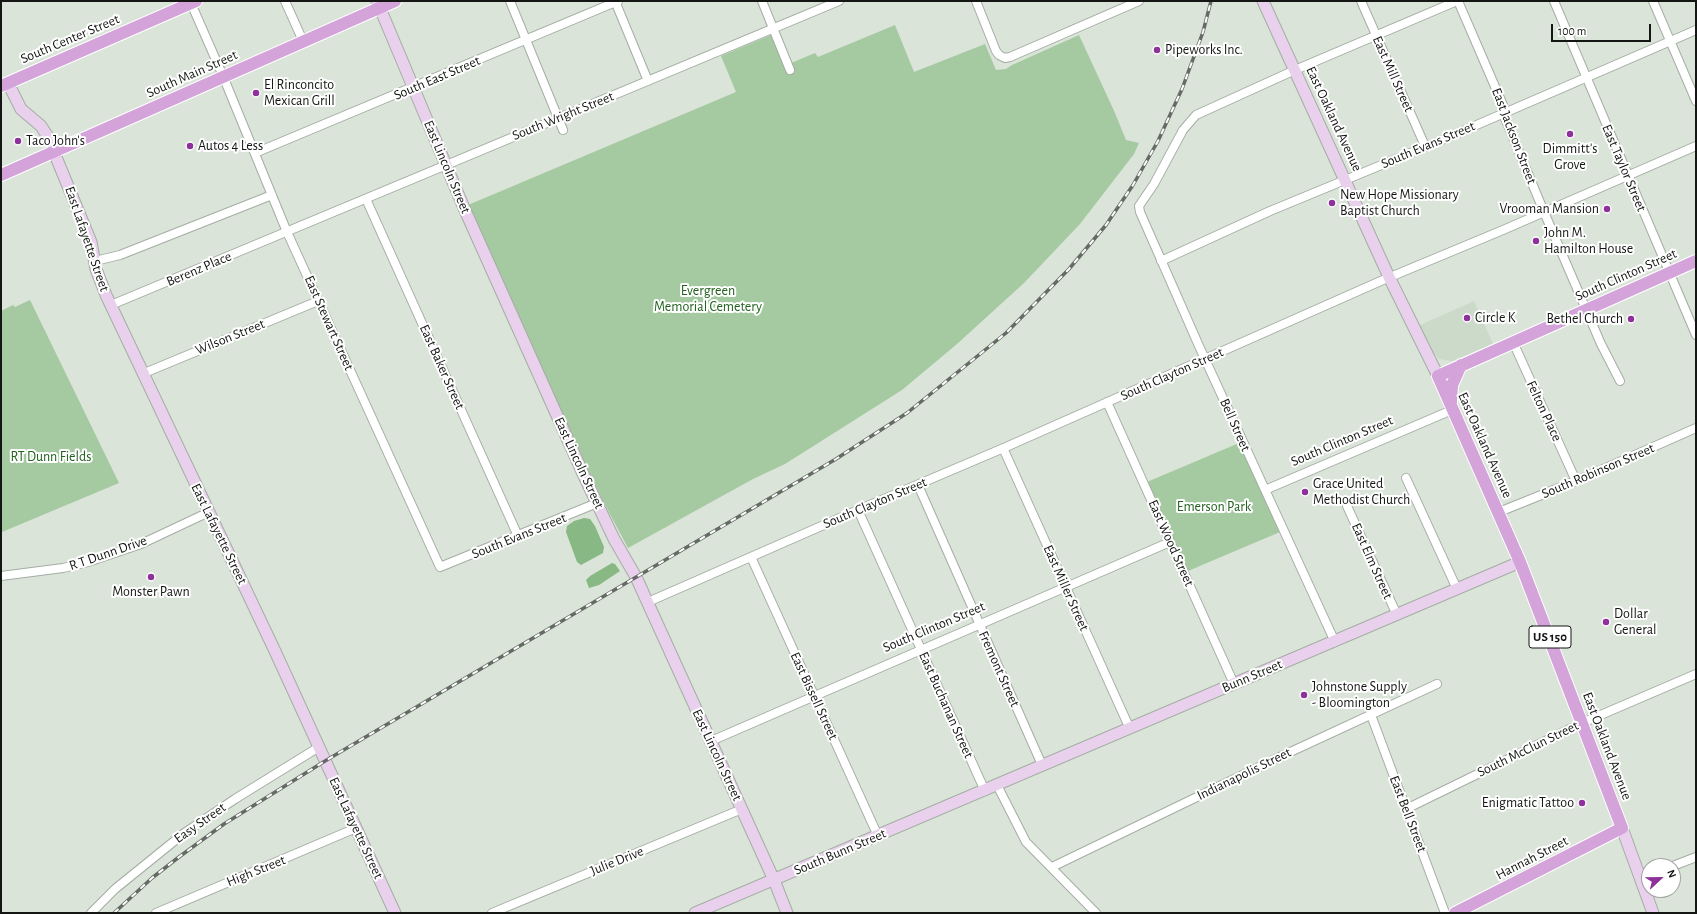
<!DOCTYPE html>
<style>
body{margin:0}
#map{position:relative;width:1697px;height:914px;overflow:hidden;background:#dae4d9;font-family:"Alegreya Sans",sans-serif}
canvas{display:block}
.frame{position:absolute;inset:0;border:2px solid #131612;pointer-events:none}
.north{position:absolute;left:1641px;top:858px;width:40px;height:40px;box-sizing:border-box;background:#fff;border:1px solid #a1a2a0;border-radius:50%;rotate:68deg;font-size:11px;font-weight:700;line-height:16px;text-align:center;color:#131612}
.north::after{content:'';display:block;margin:auto;width:14px;height:18px;background:#8e319b;clip-path:polygon(50% 0,100% 100%,50% 72%,0 100%)}
.scale{position:absolute;left:1551px;top:24px;width:100px;height:18px;box-sizing:border-box;border:2px solid #131612;border-top:0;padding-left:5px;font-size:12px;line-height:14px;white-space:nowrap;color:#131612;-webkit-text-stroke:3px #fff;paint-order:stroke}
</style>
<div id="map">
<canvas width="1697" height="914"></canvas>
<div class="frame"></div>
<div class="north">N</div>
<div class="scale">100 m</div>
</div>
<script>
const g = document.querySelector('canvas').getContext('2d');
g.lineJoin = 'round';
function fillPath(path, color) { g.fillStyle = color; g.fill(path, 'evenodd'); }
const shape = rows => new Path2D(rows.map(r => 'M' + r).join(''));
function strokePath(path, color, width, dash) { g.strokeStyle = color; g.lineWidth = width; g.lineCap = dash ? 'butt' : 'round'; g.setLineDash(dash || []); g.stroke(path); }
function drawText(font, color, halo, rows, align = 'center') {
  g.font = font + ' "Alegreya Sans",sans-serif'; g.lineWidth = 4; g.setLineDash([]); g.textBaseline = 'middle'; g.strokeStyle = halo; g.fillStyle = color; for (const [text, x, y, turn = 0] of rows) {
    g.save(); g.translate(x, y); g.rotate((+turn || 0) * Math.PI / 180); g.textAlign = isNaN(turn) ? turn : align; if (halo) g.strokeText(text, 0, 0); g.fillText(text, 0, 0); g.restore();
  }
}
fillPath(shape([
 [1474,301,1493,344,1452,361,1439,359,1432,352,1418,326]
]), '#cbdac9');
fillPath(shape([
 [895,25,914,72,985,44,996,70,1006,69,1012,65,1079,35,1115,113,1126,140,1139,143,1134,154,1080,224,1024,283,957,344,902,390,785,464,753,479,628,548,603,501,564,418,468,205,736,92,721,56,771,35,784,66,815,53,818,57],
 [30,300,119,483,2,532,1,529,1,311,13,305,15,307],
 [1239,443,1280,532,1188,571,1147,482]
]), '#a5c9a0');
fillPath(shape([
 [584,518,590,519,595,526,604,547,603,553,581,565,577,562,566,532,567,526,574,521],
 [612,563,615,564,620,571,599,585,589,588,586,580,590,576]
]), '#88b883');
const street = shape([
 [190,1,223,76,287,232,440,567,597,503],
 [285,1,303,41],
 [510,1,563,130],
 [615,1,648,81],
 [762,1,790,70],
 [976,1,996,51,999,55,1005,58,1010,57,1139,1],
 [1361,1,1425,146],
 [1458,1,1506,112,1505,118,1544,212,1601,344,1620,381],
 [1554,1,1696,335],
 [1653,1,1696,101],
 [255,153,618,1],
 [366,199,518,536],
 [95,261,120,255,272,195],
 [1161,261,1270,211,1442,140,1696,30],
 [111,305,839,1],
 [1513,342,1576,481],
 [142,374,318,301],
 [1107,402,1234,684],
 [1003,448,1130,729],
 [1406,478,1457,589],
 [918,485,1042,765],
 [1265,490,1452,410],
 [1347,506,1397,615],
 [858,510,985,791],
 [1499,512,1576,481,1696,428],
 [751,557,878,836],
 [1,576,63,568,88,562,141,544,209,512],
 [648,602,858,510,1006,447,1383,280,1503,230,1696,146],
 [1335,642,1199,346,1140,212,1139,206,1154,184,1183,130,1196,115,1295,70,1457,1],
 [1371,715,1445,913],
 [711,741,1170,542],
 [997,785,1026,842,1096,913],
 [1406,809,1582,723,1696,674],
 [1673,866,1696,857],
 [1052,867,1286,754,1437,684],
 [91,913,115,889,183,834,235,799,319,747],
 [156,913,356,828],
 [492,913,742,809]
]);
const secondary = shape([
 [377,1,464,208,585,478,614,539,636,577,774,880,787,913],
 [1263,1,1389,277,1438,376],
 [8,83,21,109,41,126,52,143,56,157,91,242,96,269,106,295,274,649,395,913],
 [1622,828,1653,913],
 [695,913,1520,562]
]);
const primary = shape([
 [1,86,196,1],
 [1,175,395,1],
 [1451,402,1452,385,1461,365],
 [1455,913,1622,828,1520,562,1438,376,1696,261]
]);
strokePath(street, '#a4ada3', 10);
strokePath(secondary, '#a4ada3', 13);
strokePath(primary, '#fff', 14);
strokePath(street, '#fff', 8);
strokePath(secondary, '#e9d1ed', 11);
strokePath(primary, '#d3a3da', 12);
const rail = shape([
 [114,913,152,878,179,857,224,824,325,761,836,459,907,413,1006,333,1069,269,1106,225,1133,185,1158,141,1182,89,1203,32,1211,1]
]);
strokePath(rail, '#656b64', 3.5);
strokePath(rail, '#fff', 2, [6]);
for (const [x, y, r, color] of [
 [1157,50,4,"#8e319b"],
 [256,93,4,"#8e319b"],
 [1570,134,4,"#8e319b"],
 [18,141,4,"#8e319b"],
 [190,146,4,"#8e319b"],
 [1332,203,4,"#8e319b"],
 [1607,209,4,"#8e319b"],
 [1536,241,4,"#8e319b"],
 [1467,318,4,"#8e319b"],
 [1631,319,4,"#8e319b"],
 [1305,492,4,"#8e319b"],
 [151,577,4,"#8e319b"],
 [1606,622,4,"#8e319b"],
 [1304,695,4,"#8e319b"],
 [1582,803,4,"#8e319b"]
]) { const dot = new Path2D(); dot.arc(x, y, r, 0, 2 * Math.PI); g.fillStyle = color; g.fill(dot); strokePath(dot, '#fff', 1.5); }
for (const [x, y, w] of [
 [1550,637,42]
]) { const box = new Path2D(); box.roundRect(x - w / 2, y - 11, w, 22, 3); g.fillStyle = '#fff'; g.fill(box); strokePath(box, '#131612', 1); }
drawText('bold 13px', '#131612', null, [
 ["US 150",1550,637]
]);
drawText('14px', '#131612', '#fff', [
 ["South Center Street",70,39,-23],
 ["South Main Street",192,74,-24],
 ["East Mill Street",1393,74,66],
 ["South East Street",437,78,-23],
 ["South Wright Street",563,116,-22],
 ["East Oakland Avenue",1334,119,65],
 ["East Jackson Street",1514,136,69],
 ["South Evans Street",1428,145,-23],
 ["East Lincoln Street",447,167,67],
 ["East Taylor Street",1624,168,67],
 ["East Lafayette Street",87,239,71],
 ["Berenz Place",199,269,-23],
 ["South Clinton Street",1626,275,-24],
 ["East Stewart Street",329,323,66],
 ["Wilson Street",230,337,-22],
 ["East Baker Street",442,367,66],
 ["South Clayton Street",1172,374,-24],
 ["Felton Place",1544,411,65],
 ["Bell Street",1235,425,66],
 ["South Clinton Street",1342,441,-23],
 ["East Oakland Avenue",1485,445,66],
 ["East Lincoln Street",579,463,65],
 ["South Robinson Street",1598,471,-23],
 ["South Clayton Street",875,503,-23],
 ["East Lafayette Street",219,534,64],
 ["South Evans Street",519,536,-22],
 ["East Wood Street",1171,543,66],
 ["R T Dunn Drive",108,553,-19],
 ["East Elm Street",1372,561,66],
 ["East Miller Street",1066,588,66],
 ["South Clinton Street",934,627,-23],
 ["Fremont Street",999,669,66],
 ["Bunn Street",1252,676,-23],
 ["East Bissell Street",814,696,65],
 ["East Buchanan Street",946,705,66],
 ["East Oakland Avenue",1607,746,69],
 ["South McClun Street",1528,749,-26],
 ["East Lincoln Street",717,755,65],
 ["Indianapolis Street",1244,774,-26],
 ["East Bell Street",1408,814,69],
 ["Easy Street",200,823,-35],
 ["East Lafayette Street",356,828,65],
 ["South Bunn Street",840,852,-23],
 ["Hannah Street",1532,858,-27],
 ["Julie Drive",617,861,-22],
 ["High Street",256,871,-22]
]);
drawText('14px', '#131612', '#fff', [
 ["Pipeworks Inc.",1165,50],
 ["El Rinconcito",264,85],
 ["Mexican Grill",264,101],
 ["Taco John's",26,141],
 ["Autos 4 Less",198,146],
 ["Dimmitt's",1570,149,"center"],
 ["Grove",1570,165,"center"],
 ["New Hope Missionary",1340,195],
 ["Baptist Church",1340,211],
 ["Vrooman Mansion",1599,209,"right"],
 ["John M.",1544,233],
 ["Hamilton House",1544,249],
 ["Circle K",1475,318],
 ["Bethel Church",1623,319,"right"],
 ["Grace United",1313,484],
 ["Methodist Church",1313,500],
 ["Monster Pawn",151,592,"center"],
 ["Dollar",1614,614],
 ["General",1614,630],
 ["Johnstone Supply",1312,687],
 ["- Bloomington",1312,703],
 ["Enigmatic Tattoo",1574,803,"right"]
], 'left');
drawText('14px', '#21611d', '#fff', [
 ["Evergreen",708,291],
 ["Memorial Cemetery",708,307],
 ["RT Dunn Fields",51,457],
 ["Emerson Park",1214,507]
]);
</script>
